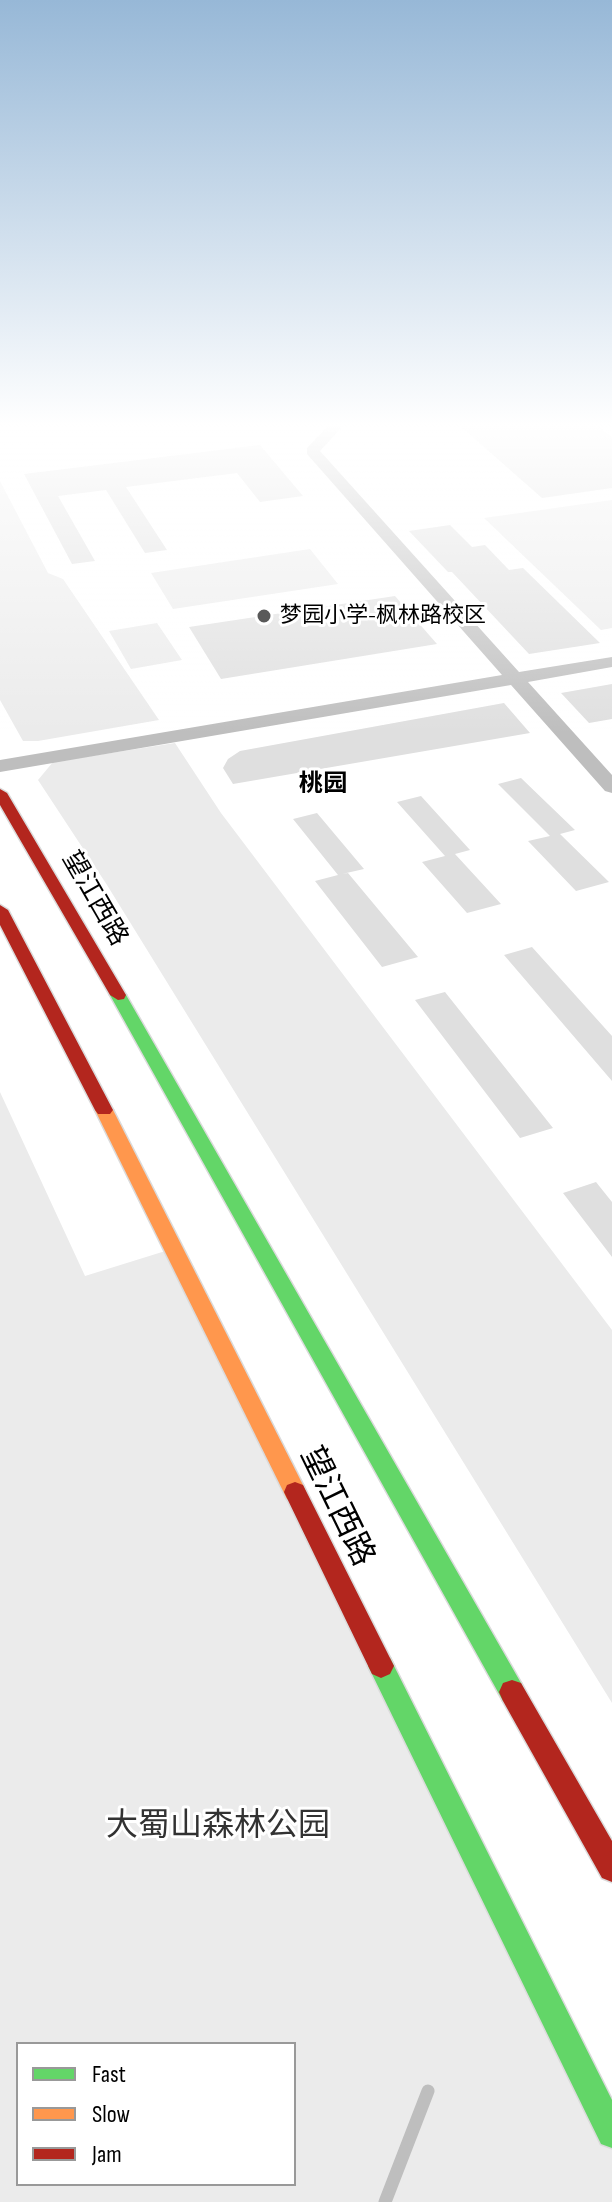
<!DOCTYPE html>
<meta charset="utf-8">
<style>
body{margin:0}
#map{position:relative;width:612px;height:2202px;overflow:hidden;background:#fff;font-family:"Sofia Sans Condensed",sans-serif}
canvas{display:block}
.legend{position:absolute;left:16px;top:2042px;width:280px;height:144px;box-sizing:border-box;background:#fff;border:2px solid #999;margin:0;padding:10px 14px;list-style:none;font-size:24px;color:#000}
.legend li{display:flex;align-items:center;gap:16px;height:40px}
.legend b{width:40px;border:2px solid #999}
</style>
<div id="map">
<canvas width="612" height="2202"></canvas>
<ul class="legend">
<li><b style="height:10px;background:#63d668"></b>Fast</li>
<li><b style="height:10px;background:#ff974d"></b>Slow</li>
<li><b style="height:10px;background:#b3261e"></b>Jam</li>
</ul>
</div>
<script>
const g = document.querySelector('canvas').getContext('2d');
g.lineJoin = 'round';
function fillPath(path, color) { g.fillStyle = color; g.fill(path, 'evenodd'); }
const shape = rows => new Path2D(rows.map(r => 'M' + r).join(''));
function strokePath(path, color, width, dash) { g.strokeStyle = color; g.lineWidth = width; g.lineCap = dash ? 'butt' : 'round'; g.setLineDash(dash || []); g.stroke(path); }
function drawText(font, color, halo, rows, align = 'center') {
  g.font = font + ' "Sofia Sans Condensed","Noto Sans SC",sans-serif'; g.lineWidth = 6; g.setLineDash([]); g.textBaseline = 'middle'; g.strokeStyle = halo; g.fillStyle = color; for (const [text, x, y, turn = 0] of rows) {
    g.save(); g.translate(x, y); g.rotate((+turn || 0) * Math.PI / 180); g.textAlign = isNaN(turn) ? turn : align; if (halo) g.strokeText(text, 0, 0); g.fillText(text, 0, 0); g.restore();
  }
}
fillPath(shape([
 [0,481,48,573,63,579,159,720,38,741,23,741,0,700],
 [612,500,612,628,601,630,484,518],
 [310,549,338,584,173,609,151,573],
 [157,623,182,660,131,669,109,631],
 [175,743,221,813,612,1330,612,1703,107,885,38,780,53,762],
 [0,1092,85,1276,175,1248,612,2133,612,2202,0,2202],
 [18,2044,294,2044,294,2184,18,2184]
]), '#ebebeb');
strokePath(shape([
 [385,2202,428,2091]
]), '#bebebe', 13);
fillPath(shape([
 [459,425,597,425,612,437,612,488,542,498],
 [260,445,303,496,260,502,237,473,126,487,167,550,145,553,106,490,58,496,95,561,72,564,24,474],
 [450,525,472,547,485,545,509,570,523,568,600,643,529,654,452,572,448,572,409,531],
 [395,596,437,644,221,679,189,627],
 [612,684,612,719,589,723,561,693],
 [504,703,530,733,233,784,223,768,228,759,240,751],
 [521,778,575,830,560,834,609,882,576,891,528,841,550,836,498,784],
 [421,796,470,850,455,854,501,904,467,913,422,862,445,856,397,802],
 [317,813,364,869,342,874,348,873,418,957,382,967,315,881,338,875,293,819],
 [532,947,612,1036,612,1081,504,955],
 [445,992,553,1128,520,1138,415,1000],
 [596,1182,612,1202,612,1257,563,1193]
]), '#dfdfdf');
const fast = shape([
 [118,990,126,995,521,1683,525,1692,521,1701,512,1704,503,1701,110,995,118,990],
 [381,1654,390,1658,612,2100,612,2148,601,2144,372,1674,368,1666,372,1658,381,1654]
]);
const slow = shape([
 [104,1104,113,1110,303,1485,306,1492,303,1499,295,1502,287,1499,95,1110,104,1104]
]);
const jam = shape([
 [0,789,7,793,126,995,124,999,118,1000,110,995,0,805,0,789],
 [0,905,8,910,113,1110,110,1114,98,1114,95,1110,0,925,0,905],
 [295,1482,303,1485,390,1658,394,1666,390,1674,381,1678,372,1674,284,1492,287,1485,295,1482],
 [512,1680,521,1683,612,1841,612,1882,602,1878,503,1701,499,1692,503,1683,512,1680]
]);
strokePath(fast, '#dbdbdb', 3);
strokePath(slow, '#dbdbdb', 3);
strokePath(jam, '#dbdbdb', 3);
fillPath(shape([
 [329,425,344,425,320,451,519,672,612,657,612,667,528,682,612,775,612,793,605,791,511,685,0,772,0,760,502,675,307,454,307,448,329,425]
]), '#bebebe');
fillPath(fast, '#63d668');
fillPath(slow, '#ff974d');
fillPath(jam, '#b3261e');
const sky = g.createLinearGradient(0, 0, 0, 733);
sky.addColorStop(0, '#97b8d7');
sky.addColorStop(0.58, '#fff');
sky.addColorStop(1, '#ffffff00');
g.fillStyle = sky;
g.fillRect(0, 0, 612, 733);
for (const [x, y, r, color] of [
 [264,616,8,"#595959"]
]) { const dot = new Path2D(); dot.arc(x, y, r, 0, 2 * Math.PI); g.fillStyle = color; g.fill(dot); strokePath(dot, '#fff', 3); }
drawText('22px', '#000', '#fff', [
 ["梦园小学-枫林路校区",280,616]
], 'left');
drawText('bold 24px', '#000', '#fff', [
 ["桃园",323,785]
]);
drawText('26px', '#000', '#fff', [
 ["望江西路",94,899,60]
]);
drawText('32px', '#000', '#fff', [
 ["望江西路",336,1507,64]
]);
drawText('32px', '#323232', '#fff', [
 ["大蜀山森林公园",218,1827]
]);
</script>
